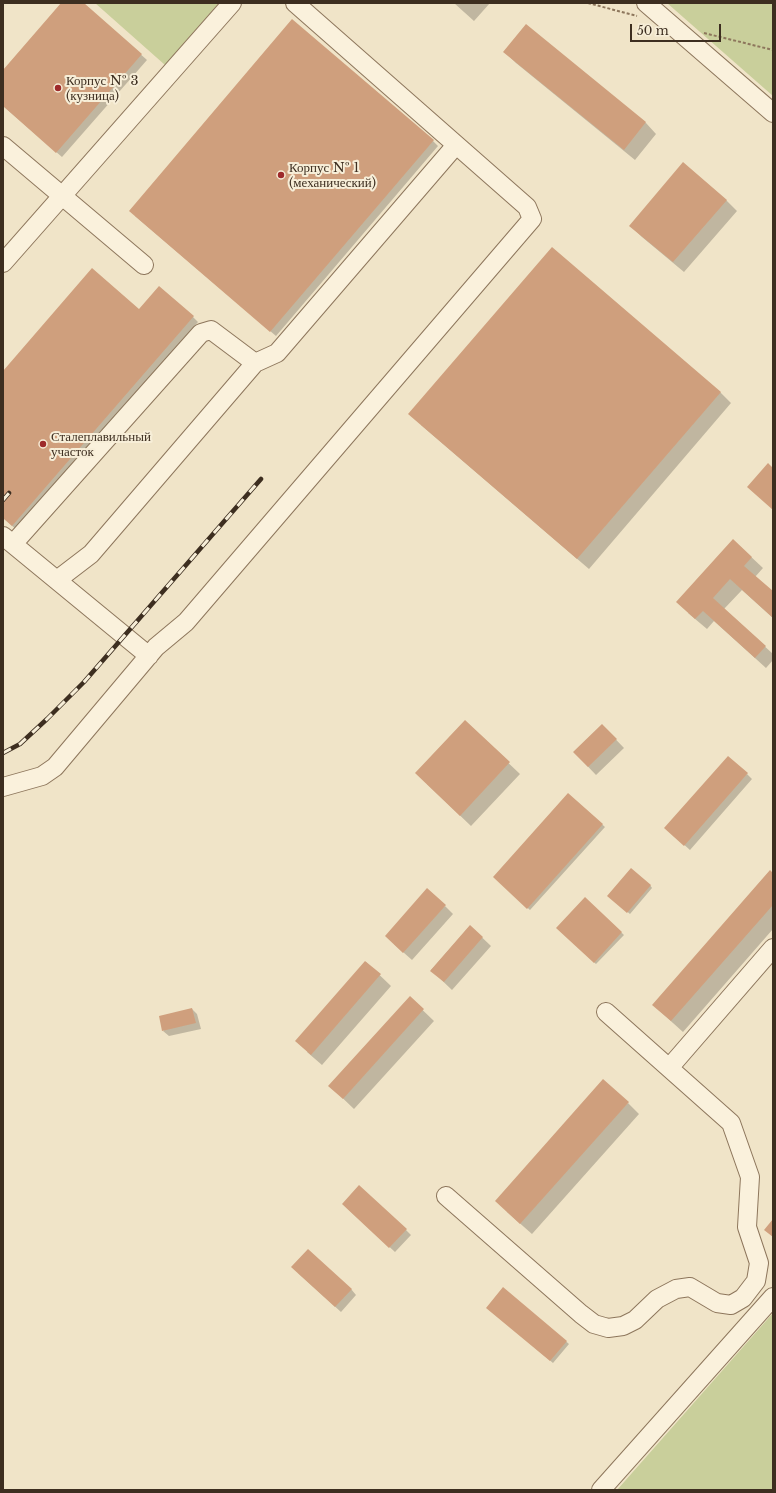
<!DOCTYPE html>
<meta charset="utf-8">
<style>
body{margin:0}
#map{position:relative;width:776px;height:1493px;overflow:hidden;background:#f0e4c8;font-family:"Libre Baskerville",serif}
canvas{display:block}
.frame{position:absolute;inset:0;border:4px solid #3d2e20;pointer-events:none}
.scale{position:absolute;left:630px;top:24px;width:91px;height:18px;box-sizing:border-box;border:2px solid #3d2e20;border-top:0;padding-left:5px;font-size:12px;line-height:14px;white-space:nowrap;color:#3d2e20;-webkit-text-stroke:3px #f7eed8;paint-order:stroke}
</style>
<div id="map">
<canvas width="776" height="1493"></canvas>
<div class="frame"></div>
<div class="scale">50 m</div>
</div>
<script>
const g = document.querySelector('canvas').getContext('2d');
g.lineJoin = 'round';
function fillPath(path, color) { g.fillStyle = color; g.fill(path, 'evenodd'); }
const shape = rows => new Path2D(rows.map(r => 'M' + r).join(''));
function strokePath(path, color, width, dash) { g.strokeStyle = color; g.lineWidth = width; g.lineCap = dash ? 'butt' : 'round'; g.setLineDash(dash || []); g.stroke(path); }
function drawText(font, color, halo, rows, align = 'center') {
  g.font = font + ' "Libre Baskerville",serif'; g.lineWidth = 4; g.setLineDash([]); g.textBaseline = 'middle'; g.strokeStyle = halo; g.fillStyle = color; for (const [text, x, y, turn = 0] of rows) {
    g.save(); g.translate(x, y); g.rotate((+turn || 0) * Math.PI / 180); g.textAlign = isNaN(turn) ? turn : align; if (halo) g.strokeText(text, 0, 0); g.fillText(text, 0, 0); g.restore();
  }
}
fillPath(shape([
 [95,3,219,3,165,65],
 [667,3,773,3,773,96],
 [773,1313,773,1490,617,1490]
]), '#c9cf9b');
fillPath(shape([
 [63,3,83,3,147,60,62,157,3,106,3,71],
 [454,3,490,3,474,21],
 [526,26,646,123,656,134,635,160,516,63,505,52],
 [433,141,438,146,276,336,135,216],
 [726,200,737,211,684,272,642,237,631,226],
 [139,311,193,317,198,322,18,531,3,518,3,371],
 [720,392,731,403,589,569,421,425],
 [733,540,763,568,755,577,773,592,773,618,742,590,724,609,773,654,773,660,766,668,714,621,707,629,688,613],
 [465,722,520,774,471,826,427,784],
 [602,725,624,748,596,775,574,752],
 [747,774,752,779,690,850,671,833],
 [568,794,605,827,530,910,494,877],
 [773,874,773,929,683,1032,653,1005],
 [650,885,652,888,630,914,611,898],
 [585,898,624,935,596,964,557,928],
 [445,906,453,914,412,960,394,944],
 [470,926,491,946,452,990,431,970],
 [366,962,391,986,322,1065,307,1052],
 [410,998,434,1021,354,1109,330,1086],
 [192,1009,197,1014,201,1029,169,1036,163,1031],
 [628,1103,639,1114,532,1234,507,1212],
 [348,1209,406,1230,411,1235,395,1252],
 [298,1273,351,1289,356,1295,341,1312],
 [504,1289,569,1344,553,1363,490,1310]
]), '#0003');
fillPath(shape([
 [61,3,84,3,142,54,56,153,3,106,3,70],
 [292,19,434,140,270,332,129,211],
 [526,24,646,122,624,150,503,52],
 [683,162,727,200,673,262,629,226],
 [552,247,721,392,577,559,408,414],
 [92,268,139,309,159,286,194,316,12,526,3,518,3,371],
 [768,463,773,468,773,510,747,487],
 [733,539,752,557,744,566,773,591,773,618,730,579,713,598,766,646,755,658,703,611,695,619,676,602],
 [465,720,510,762,460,816,415,773],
 [602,724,617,739,588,767,573,752],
 [728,756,748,773,684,846,664,828],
 [568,793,603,824,527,909,493,877],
 [631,868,651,885,627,913,607,896],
 [770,870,773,873,773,905,671,1021,652,1005],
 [427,888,446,905,403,953,385,936],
 [585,897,622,932,594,963,556,928],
 [470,925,483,937,444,982,430,971],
 [365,961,381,974,311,1055,295,1041],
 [410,996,424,1009,343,1099,328,1086],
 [192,1008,196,1023,162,1031,159,1016],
 [603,1079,629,1102,520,1224,495,1201],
 [359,1185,407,1229,389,1248,342,1204],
 [773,1219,773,1237,764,1230],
 [308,1249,352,1289,335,1307,291,1267],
 [503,1287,567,1341,550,1361,486,1308]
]), '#cf9f7d');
const minor = shape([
 [646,3,773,113],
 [3,146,144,265],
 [3,263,232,3],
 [3,536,149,656],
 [13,544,201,333,211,330,255,363],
 [57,580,91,554,255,363,277,353,456,145],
 [3,787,42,776,55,767,156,647,186,622,532,219,527,207,295,3],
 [669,1068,773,948],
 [446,1196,581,1314,594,1324,608,1328,623,1326,635,1320,657,1299,676,1289,690,1287,717,1303,731,1305,743,1298,756,1281,759,1263,747,1227,750,1177,731,1123,606,1012],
 [601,1490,773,1297]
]);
strokePath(minor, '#8d765c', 20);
strokePath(shape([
 [588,3,637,16],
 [704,33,773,50]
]), '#8d765c', 2, [3, 2]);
strokePath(minor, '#faf1dc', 18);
const rail = shape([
 [3,500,9,493],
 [3,753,20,744,47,719,84,682,261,479]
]);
strokePath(rail, '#3d2e20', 4.5);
strokePath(rail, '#f7eed8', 3, [9]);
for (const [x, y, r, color] of [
 [58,88,4,"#9e2a2b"],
 [281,175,4,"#9e2a2b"],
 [43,444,4,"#9e2a2b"]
]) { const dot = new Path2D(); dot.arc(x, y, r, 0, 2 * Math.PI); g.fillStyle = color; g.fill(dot); strokePath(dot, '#f7eed8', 1.5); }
drawText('13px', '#3d2e20', '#f7eed8', [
 ["Корпус № 3",66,81],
 ["(кузница)",66,96],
 ["Корпус № 1",289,168],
 ["(механический)",289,183],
 ["Сталеплавильный",51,437],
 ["участок",51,452]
], 'left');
</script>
